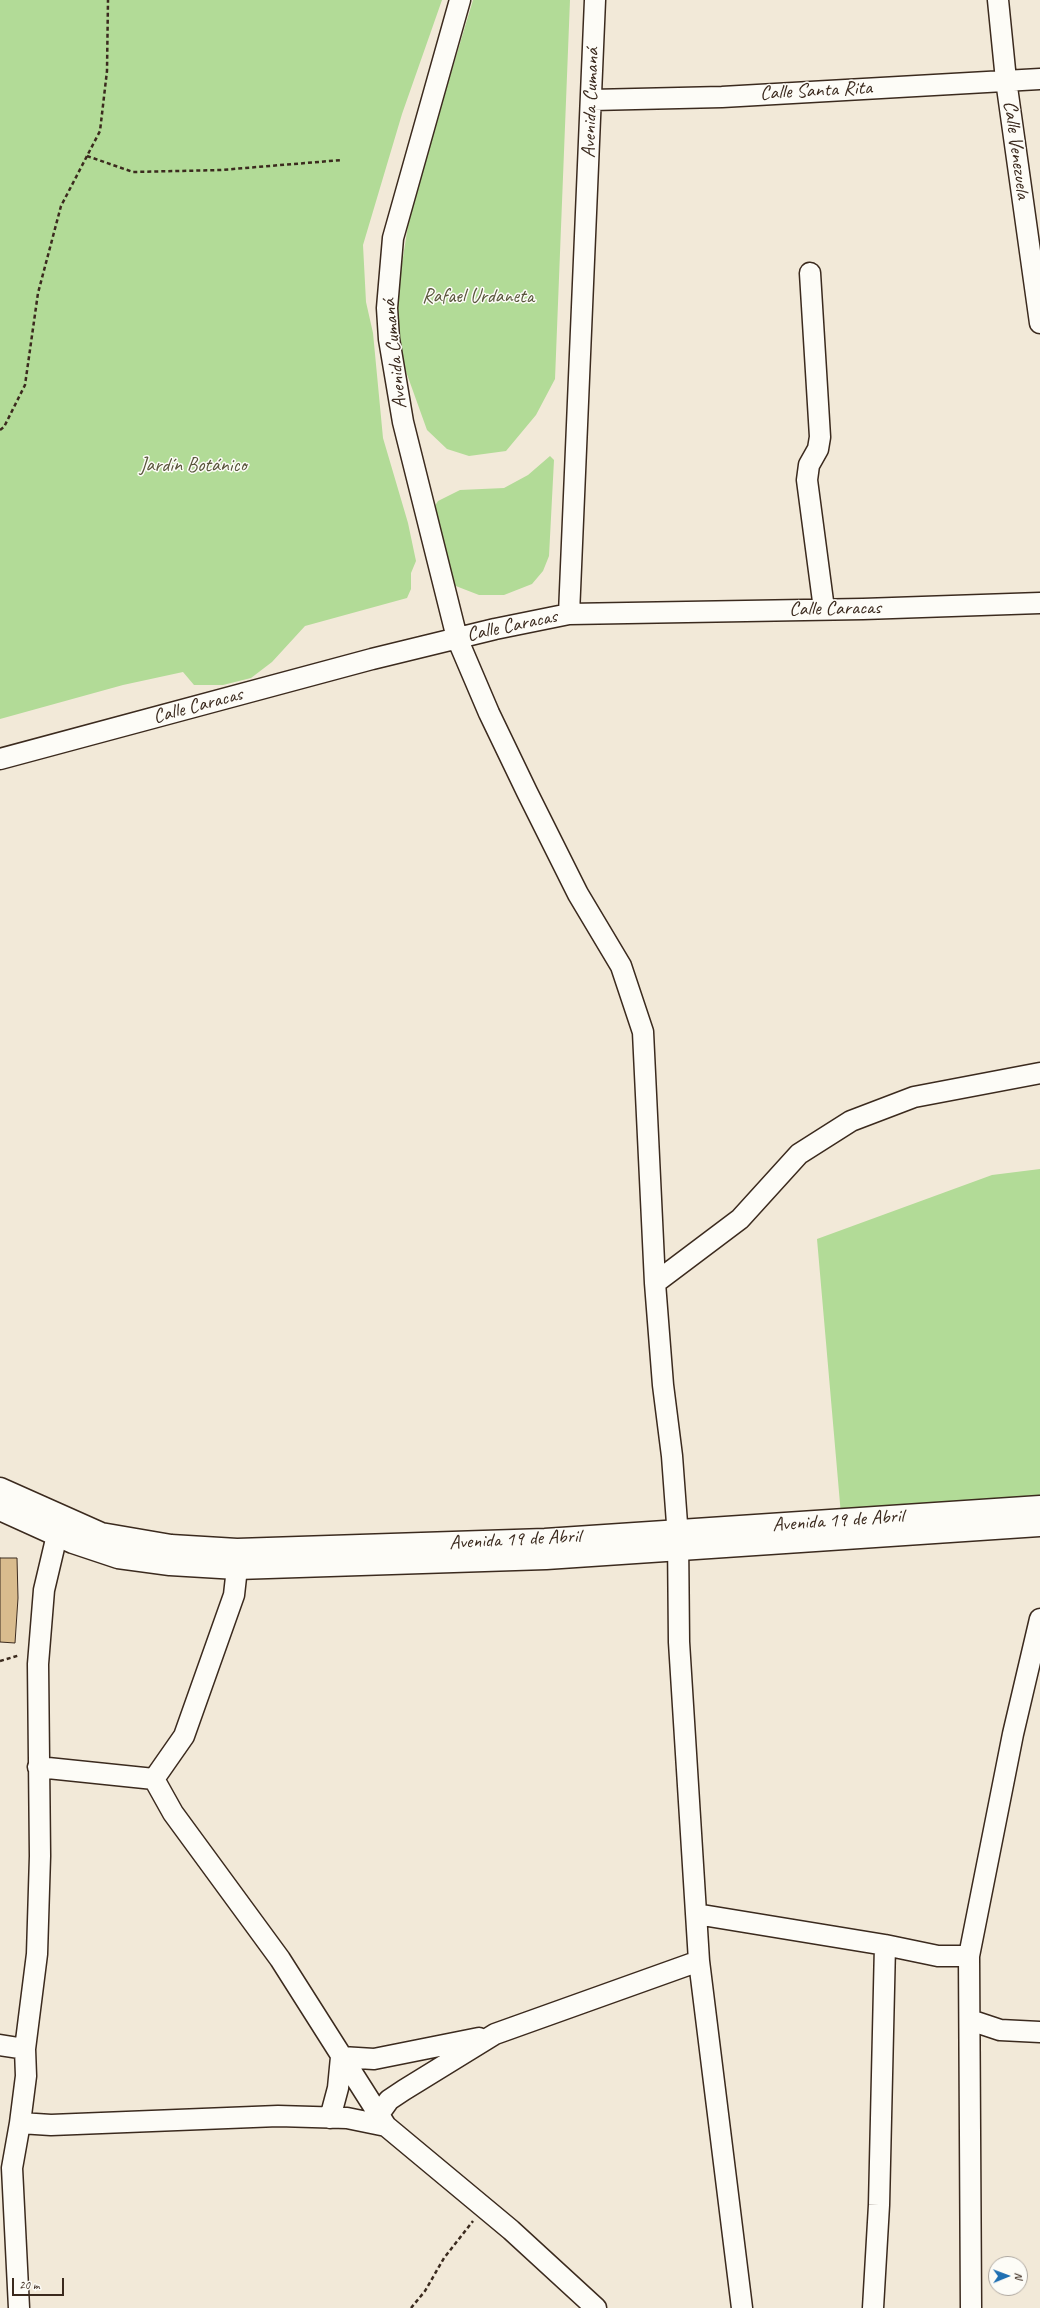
<!DOCTYPE html>
<meta charset="utf-8">
<style>
body{margin:0}
#map{position:relative;width:1040px;height:2308px;overflow:hidden;background:#f2e9d8;font-family:Caveat,sans-serif}
canvas{display:block}
.north{position:absolute;left:988px;top:2256px;width:40px;height:40px;box-sizing:border-box;background:#fdfcf7;border:1px solid #afa8a0;border-radius:50%;rotate:89deg;font-size:11px;font-weight:700;line-height:16px;text-align:center;color:#3b2a1e}
.north::after{content:'';display:block;margin:auto;width:14px;height:18px;background:#1f6fb2;clip-path:polygon(50% 0,100% 100%,50% 72%,0 100%)}
.scale{position:absolute;left:12px;top:2278px;width:52px;height:18px;box-sizing:border-box;border:2px solid #3b2a1e;border-top:0;padding-left:5px;font-size:12px;line-height:14px;white-space:nowrap;color:#3b2a1e;-webkit-text-stroke:3px #fdfcf7;paint-order:stroke}
</style>
<div id="map">
<canvas width="1040" height="2308"></canvas>
<div class="north">N</div>
<div class="scale">20 m</div>
</div>
<script>
const g = document.querySelector('canvas').getContext('2d');
g.lineJoin = 'round';
function fillPath(path, color) { g.fillStyle = color; g.fill(path, 'evenodd'); }
const shape = rows => new Path2D(rows.map(r => 'M' + r).join(''));
function strokePath(path, color, width, dash) { g.strokeStyle = color; g.lineWidth = width; g.lineCap = dash ? 'butt' : 'round'; g.setLineDash(dash || []); g.stroke(path); }
function drawText(font, color, halo, rows, align = 'center') {
  g.font = font + ' Caveat,sans-serif'; g.lineWidth = 3; g.setLineDash([]); g.textBaseline = 'middle'; g.strokeStyle = halo; g.fillStyle = color; for (const [text, x, y, turn = 0] of rows) {
    g.save(); g.translate(x, y); g.rotate((+turn || 0) * Math.PI / 180); g.textAlign = isNaN(turn) ? turn : align; if (halo) g.strokeText(text, 0, 0); g.fillText(text, 0, 0); g.restore();
  }
}
fillPath(shape([
 [0,0,442,0,402,114,363,245,366,302,373,333,383,438,408,523,416,561,411,573,411,589,407,598,305,626,272,662,251,678,223,685,194,685,183,672,123,685,0,719],
 [473,0,570,0,555,379,536,415,506,451,469,456,447,449,427,430,399,352,397,296,411,206],
 [550,456,554,460,549,556,543,571,532,584,504,595,479,595,448,583,427,518,438,501,460,490,504,488,528,475],
 [1040,1169,1040,1501,841,1515,817,1239,992,1175]
]), '#b2db97');
const building = shape([
 [0,1558,17,1558,18,1598,15,1643,0,1642,0,1558]
]);
fillPath(building, '#d9bc8e');
strokePath(building, '#3b2a1e', 1);
const minor = shape([
 [460,0,393,238,387,308,389,339,403,422,457,638,489,713,527,792,578,894,621,966,643,1032,655,1283,663,1385,672,1456,678,1537,679,1642,699,1961,742,2308],
 [998,0,1006,80,1040,323],
 [592,100,722,97,1040,79],
 [810,273,820,437,818,449,809,465,807,480,824,609],
 [569,614,595,0],
 [0,759,372,659,495,629,569,614,863,609,1040,603],
 [655,1283,740,1219,799,1154,851,1121,914,1097,1040,1073],
 [38,1767,154,1779],
 [154,1779,173,1813,280,1959,386,2126,511,2230,596,2308],
 [154,1779,184,1736,234,1595,237,1568],
 [696,1914,885,1945,938,1956,969,1956],
 [970,2020,1000,2030,1040,2032],
 [0,2045,25,2049],
 [379,2114,389,2100,404,2090,495,2034,699,1961],
 [330,2118,338,2088,341,2057,374,2059,479,2038],
 [20,2123,51,2125,278,2116,347,2118,386,2126],
 [19,2308,12,2168,20,2123,26,2076,25,2049,37,1954,40,1856,38,1664,44,1590,57,1535],
 [873,2308,879,2205,885,1945],
 [971,2308,969,1956,1013,1734,1040,1619]
]);
const tertiary = shape([
 [0,1489,101,1534,171,1546,237,1550,545,1540,1040,1507],
 [0,1509,73,1542,118,1557,170,1564,237,1568,546,1558,1040,1525]
]);
strokePath(minor, '#3b2a1e', 23);
strokePath(tertiary, '#3b2a1e', 25);
strokePath(shape([
 [87,156,133,172,221,170,342,160],
 [0,430,4,427,25,385,38,293,61,206,100,131,107,71,108,0],
 [0,1661,20,1655],
 [411,2308,425,2291,444,2258,473,2221]
]), '#3b2a1e', 2.5, [4, 3]);
strokePath(minor, '#fdfcf7', 20);
strokePath(tertiary, '#fdfcf7', 22);
drawText('20px', '#3b2a1e', '#fdfcf7', [
 ["Calle Santa Rita",816,91,-3],
 ["Avenida Cumaná",591,103,-88],
 ["Calle Venezuela",1016,150,82],
 ["Avenida Cumaná",395,354,-96],
 ["Calle Caracas",835,609,-1],
 ["Calle Caracas",512,626,-12],
 ["Calle Caracas",198,706,-15],
 ["Avenida 19 de Abril",838,1521,-4],
 ["Avenida 19 de Abril",515,1540,-3]
]);
drawText('20px', '#59563c', '#fdfcf7', [
 ["Rafael Urdaneta",478,297],
 ["Jardín Botánico",193,466]
]);
</script>
